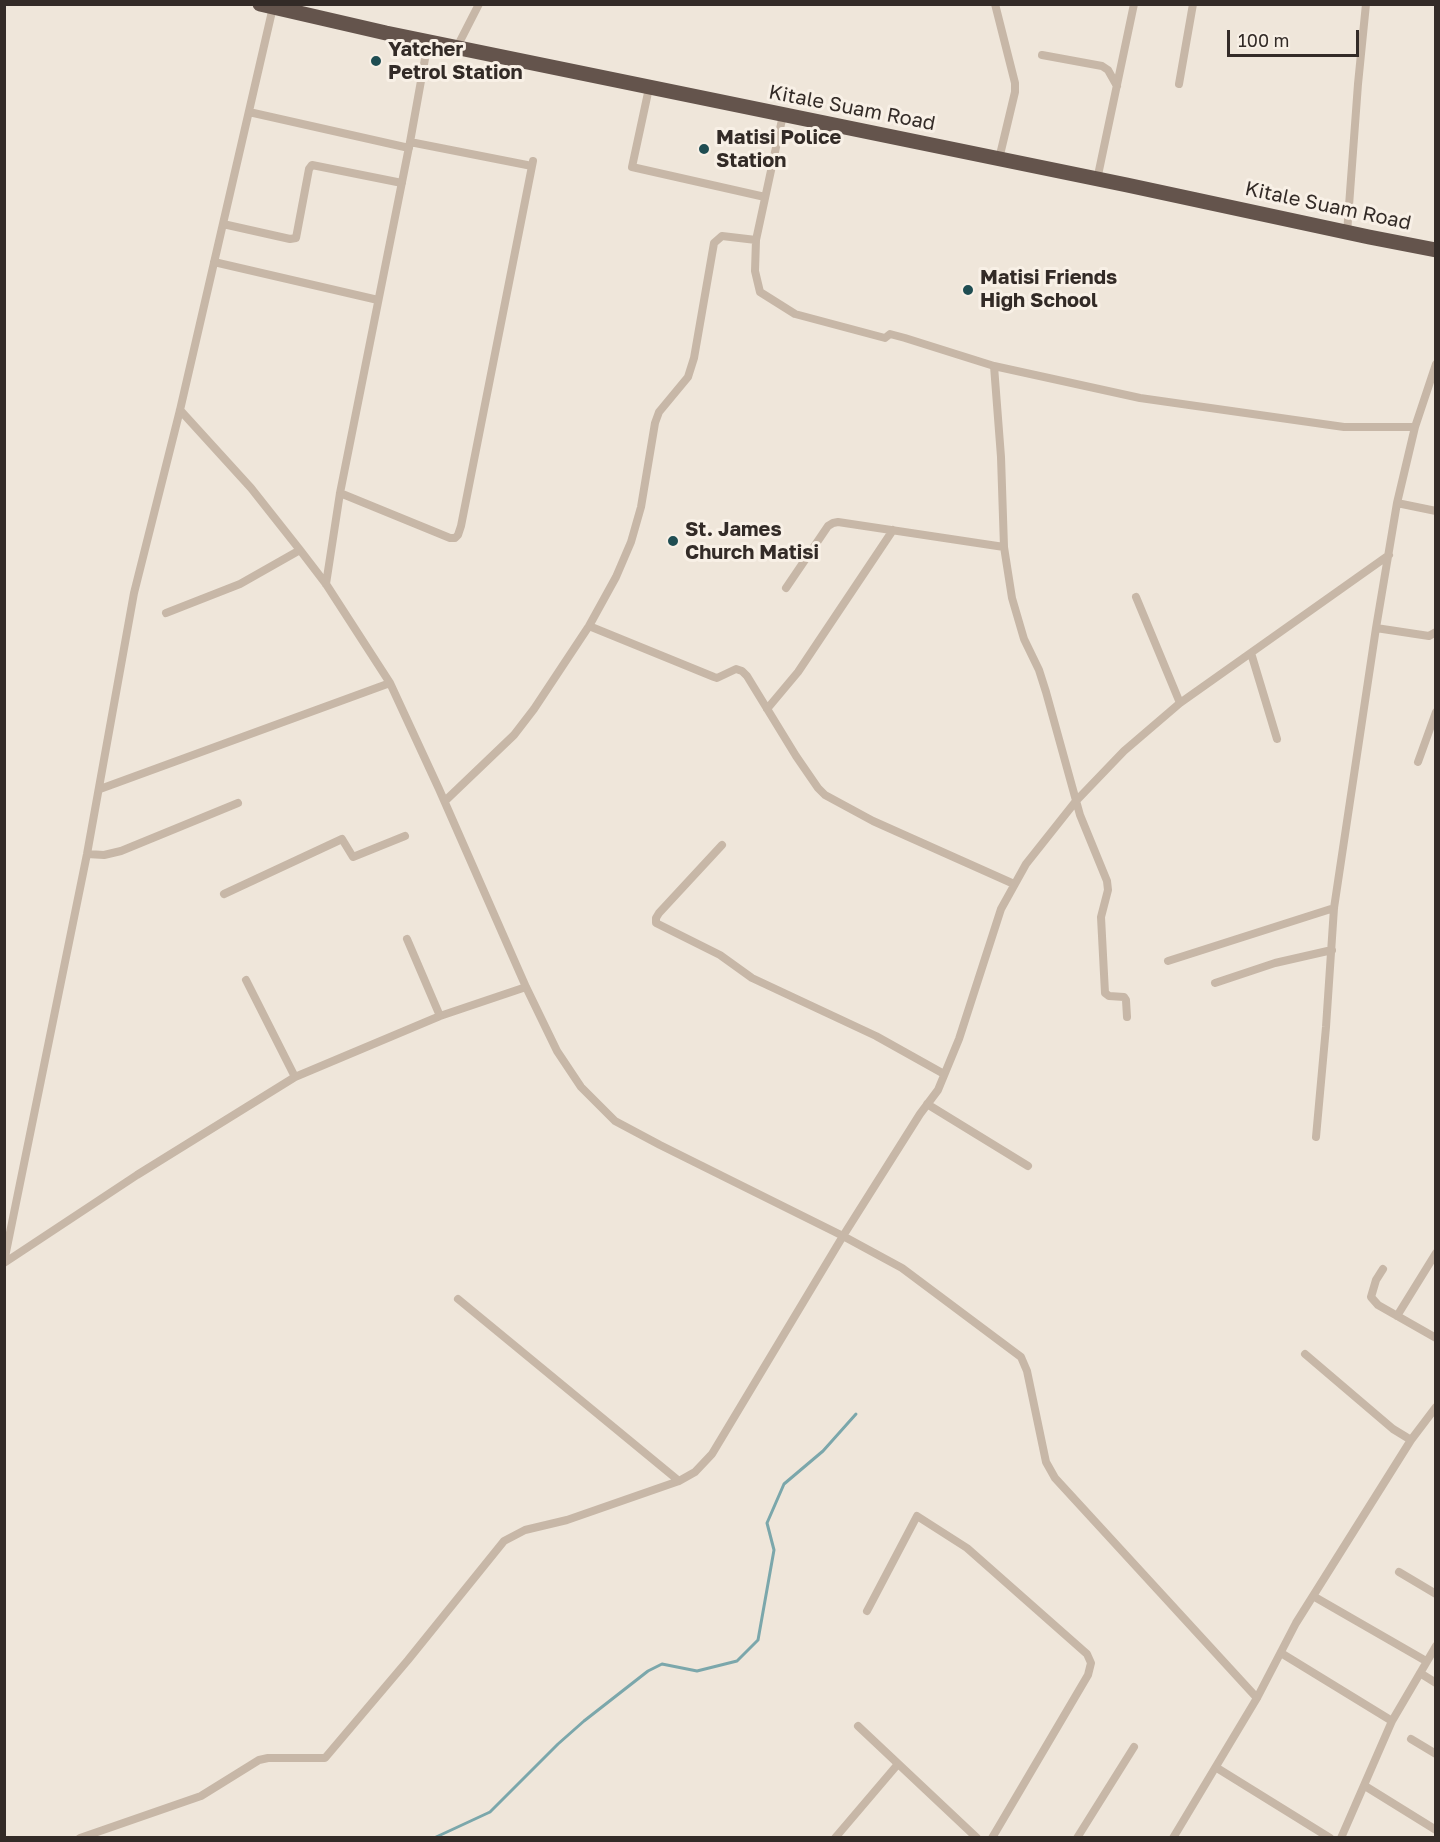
<!DOCTYPE html>
<style>
body{margin:0}
#map{position:relative;width:1440px;height:1842px;overflow:hidden;background:#efe6da;font-family:"Golos Text",sans-serif}
canvas{display:block}
.frame{position:absolute;inset:0;border:6px solid #332b27;pointer-events:none}
.scale{position:absolute;left:1227px;top:30px;width:132px;height:27px;box-sizing:border-box;border:3px solid #332b27;border-top:0;padding-left:8px;font-size:18px;line-height:21px;white-space:nowrap;color:#332b27;-webkit-text-stroke:4px #f8f0e6;paint-order:stroke}
</style>
<div id="map">
<canvas width="1440" height="1842"></canvas>
<div class="frame"></div>
<div class="scale">100 m</div>
</div>
<script>
const g = document.querySelector('canvas').getContext('2d');
g.lineJoin = 'round';
const shape = rows => new Path2D(rows.map(r => 'M' + r).join(''));
function strokePath(path, color, width, dash) { g.strokeStyle = color; g.lineWidth = width; g.lineCap = dash ? 'butt' : 'round'; g.setLineDash(dash || []); g.stroke(path); }
function drawText(font, color, halo, rows, align = 'center') {
  g.font = font + ' "Golos Text",sans-serif'; g.lineWidth = 6; g.setLineDash([]); g.textBaseline = 'middle'; g.strokeStyle = halo; g.fillStyle = color; for (const [text, x, y, turn = 0] of rows) {
    g.save(); g.translate(x, y); g.rotate((+turn || 0) * Math.PI / 180); g.textAlign = isNaN(turn) ? turn : align; if (halo) g.strokeText(text, 0, 0); g.fillText(text, 0, 0); g.restore();
  }
}
strokePath(shape([
 [434,1838,490,1812,558,1744,584,1721,648,1671,662,1664,697,1671,737,1661,758,1640,774,1550,767,1523,784,1484,823,1451,856,1414]
]), '#7ba7ab', 3);
strokePath(shape([
 [995,4,1015,83,1015,92,999,159],
 [457,47,479,4],
 [1042,55,1102,66,1108,70,1117,86],
 [1179,84,1193,4],
 [649,88,632,167,765,197],
 [249,112,409,148],
 [410,142,532,166],
 [1097,180,1134,4],
 [223,224,290,239,296,238,309,169,312,165,402,183],
 [1347,233,1358,84,1366,4],
 [756,240,755,271,760,292,795,314,885,338,890,334,905,338,994,366,1140,398,1344,427,1415,427],
 [214,262,378,300],
 [994,366,1001,457,1004,547,1012,598,1024,639,1039,670,1046,692,1080,815,1107,881,1108,890,1101,917,1105,993,1109,996,1124,997,1126,1000,1127,1017],
 [180,410,251,488,300,550,326,584,390,683,439,789,526,987,557,1051,581,1087,615,1121,660,1145,843,1236,902,1268,1021,1357,1027,1371,1046,1462,1055,1478,1257,1698],
 [340,493,450,538,455,538,458,535,461,526,533,161],
 [1397,503,1436,511],
 [326,584,340,493,410,142,428,42],
 [786,588,828,526,833,523,838,522,1004,547],
 [1136,597,1180,703],
 [166,613,240,584,300,550],
 [589,626,714,677,717,678,736,669,742,671,747,676,796,756,818,788,825,795,873,821,1014,884],
 [1376,628,1429,636,1436,632],
 [1251,653,1277,739],
 [767,709,798,672,893,530],
 [1418,762,1436,712],
 [100,789,390,683],
 [445,801,514,735,534,709,589,626,616,577,631,542,641,507,655,423,659,412,688,377,694,358,714,243,722,236,756,240,783,115],
 [722,845,659,913,656,918,656,923,720,955,752,978,876,1036,944,1074],
 [87,854,104,855,121,851,238,803],
 [224,894,342,839,353,857,405,836],
 [407,939,440,1016],
 [1168,961,1334,908],
 [246,980,295,1077],
 [1215,983,1275,963,1332,950],
 [927,1104,1028,1166],
 [1316,1137,1326,1027,1334,908,1376,628,1397,503,1415,427,1436,364],
 [4,1262,87,854,134,593,180,410,273,7],
 [4,1263,137,1175,295,1077,440,1016,526,987],
 [1383,1269,1376,1280,1371,1297,1378,1305,1436,1338],
 [458,1299,679,1481],
 [1397,1316,1436,1253],
 [1305,1354,1393,1429,1411,1440],
 [1399,1572,1436,1594],
 [1313,1596,1426,1661],
 [867,1611,917,1516,967,1548,1087,1654,1091,1663,1088,1675,992,1838],
 [1281,1653,1392,1721],
 [1420,1673,1436,1683],
 [858,1726,977,1838],
 [1411,1739,1436,1754],
 [1217,1768,1330,1838],
 [1365,1786,1436,1830],
 [80,1838,201,1796,259,1760,268,1758,325,1758,408,1660,504,1541,525,1530,567,1520,679,1481,695,1472,712,1454,843,1236,920,1114,938,1090,959,1039,1001,909,1026,864,1076,801,1124,751,1180,703,1389,555],
 [835,1838,898,1764],
 [1077,1838,1134,1747],
 [1173,1838,1257,1698,1296,1623,1411,1440,1436,1407],
 [1341,1838,1392,1721,1436,1646]
]), '#c7b7a7', 8);
strokePath(shape([
 [260,4,386,33,1127,185,1369,237,1436,250]
]), '#64544c', 15);
for (const [x, y, r, color] of [
 [376,61,6,"#1f4d52"],
 [704,149,6,"#1f4d52"],
 [968,290,6,"#1f4d52"],
 [673,541,6,"#1f4d52"]
]) { const dot = new Path2D(); dot.arc(x, y, r, 0, 2 * Math.PI); g.fillStyle = color; g.fill(dot); strokePath(dot, '#f8f0e6', 2); }
drawText('bold 20px', '#332b27', '#f8f0e6', [
 ["Yatcher",388,50],
 ["Petrol Station",388,73],
 ["Matisi Police",716,138],
 ["Station",716,161],
 ["Matisi Friends",980,278],
 ["High School",980,301],
 ["St. James",685,530],
 ["Church Matisi",685,553]
], 'left');
drawText('20px', '#332b27', '#f8f0e6', [
 ["Kitale Suam Road",852,108,11],
 ["Kitale Suam Road",1328,206,12]
]);
</script>
